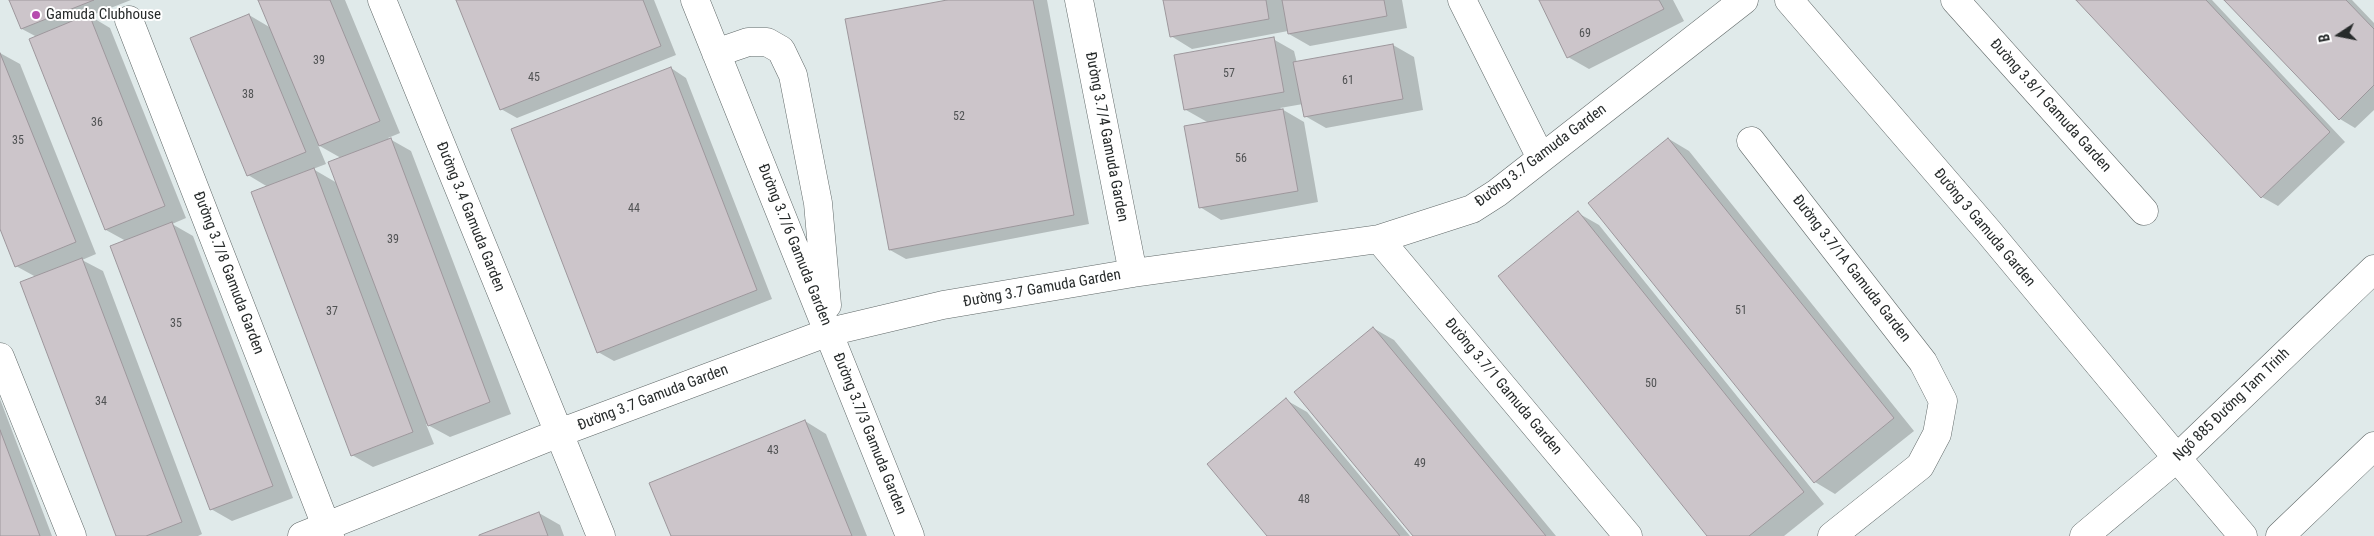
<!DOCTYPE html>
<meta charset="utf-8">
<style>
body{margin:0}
#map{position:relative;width:2374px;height:536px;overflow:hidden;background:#e0eaea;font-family:"Roboto Condensed",sans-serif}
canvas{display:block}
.north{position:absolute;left:2314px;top:10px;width:50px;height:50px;-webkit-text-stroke:4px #fff;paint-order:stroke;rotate:259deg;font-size:14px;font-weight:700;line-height:20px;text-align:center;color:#272b2b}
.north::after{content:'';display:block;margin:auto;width:18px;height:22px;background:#272b2b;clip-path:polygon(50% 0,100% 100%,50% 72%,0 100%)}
</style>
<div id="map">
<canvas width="2374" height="536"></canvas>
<div class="north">B</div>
</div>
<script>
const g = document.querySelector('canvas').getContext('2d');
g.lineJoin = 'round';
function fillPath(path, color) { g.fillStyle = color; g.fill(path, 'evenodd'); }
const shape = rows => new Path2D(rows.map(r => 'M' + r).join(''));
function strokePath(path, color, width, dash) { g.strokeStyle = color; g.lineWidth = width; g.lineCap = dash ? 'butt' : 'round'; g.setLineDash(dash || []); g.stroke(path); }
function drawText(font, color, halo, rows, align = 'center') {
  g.font = font + ' "Roboto Condensed",sans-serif'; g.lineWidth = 4; g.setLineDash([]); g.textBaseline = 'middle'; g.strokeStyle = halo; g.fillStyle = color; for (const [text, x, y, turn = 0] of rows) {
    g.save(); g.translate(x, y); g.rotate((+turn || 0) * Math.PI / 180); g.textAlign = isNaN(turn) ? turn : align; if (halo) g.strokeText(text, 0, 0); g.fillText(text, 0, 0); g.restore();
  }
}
fillPath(shape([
 [11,0,131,0,90,16,110,28,186,218,172,224,193,236,293,498,232,521,211,509,126,241,106,230,37,37,22,29],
 [260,0,345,0,400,133,388,138,411,151,511,414,450,437,426,424,434,444,373,467,352,455,268,187,248,175,249,15,271,28],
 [318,145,341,158,337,183,313,169,326,164],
 [458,0,654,0,676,55,517,118,501,109],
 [954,0,1047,0,1089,224,906,259,890,250],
 [1165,0,1402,0,1407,28,1310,46,1289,34,1288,31,1192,49,1171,36],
 [1540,0,1673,0,1684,21,1589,69,1568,57],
 [2078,0,2212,0,2345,142,2278,206,2262,197],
 [2226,0,2352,0,2374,23,2374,110,2355,128,2340,119],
 [1273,39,1294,51,1297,63,1393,45,1414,57,1423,110,1326,128,1305,116,1303,104,1280,108,1304,122,1318,202,1221,220,1200,207,1209,123,1186,110],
 [0,53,20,64,96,254,82,260,103,271,202,534,198,536,117,536,36,277,16,266,0,225],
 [671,68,686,78,772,299,614,361,598,352],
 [1669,139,1689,151,1914,431,1835,494,1815,482],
 [1578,213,1599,225,1824,504,1784,536,1708,536],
 [1373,328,1394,340,1556,536,1415,536],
 [0,399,52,536,0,536],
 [1286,400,1307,412,1410,536,1268,536],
 [805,421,826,434,867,536,672,536],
 [539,513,560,525,564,536,480,536]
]), '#0003');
const building = shape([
 [9,0,94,0,21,29,9,0],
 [258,0,330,0,380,121,319,146,258,0],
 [456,0,643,0,661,46,500,110,456,0],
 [947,0,1033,0,1074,215,889,250,845,19,947,0],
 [1163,0,1266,0,1269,19,1170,37,1163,0],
 [1282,0,1384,0,1387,16,1288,34,1282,0],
 [1539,0,1659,0,1664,9,1567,58,1539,0],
 [2076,0,2206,0,2330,132,2261,198,2076,0],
 [2224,0,2346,0,2374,29,2374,85,2339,120,2224,0],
 [89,14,165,206,105,230,29,39,89,14],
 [249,14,306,152,247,176,190,38,249,14],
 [1274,37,1284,92,1184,110,1174,55,1274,37],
 [1393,44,1403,99,1304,117,1293,62,1393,44],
 [0,53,76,242,15,267,0,229,0,53],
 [671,67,757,290,597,353,511,129,671,67],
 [1283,109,1298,191,1199,208,1184,126,1283,109],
 [391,138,490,402,428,426,328,162,391,138],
 [1668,138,1894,418,1814,483,1588,203,1668,138],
 [314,168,413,432,351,456,251,192,314,168],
 [1578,211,1804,492,1749,536,1707,536,1498,276,1578,211],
 [172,222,273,486,210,510,110,246,172,222],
 [82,258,182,522,146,536,116,536,20,282,82,258],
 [1373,327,1546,536,1413,536,1294,392,1373,327],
 [1286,398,1400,536,1267,536,1207,464,1286,398],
 [805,420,852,536,671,536,649,483,805,420],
 [0,430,40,536,0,536,0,430],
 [539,512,548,536,479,536,479,535,539,512]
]);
fillPath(building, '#ccc5ca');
strokePath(building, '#9d979c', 1);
const minor = shape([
 [382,0,601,536],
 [695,0,910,536],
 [1079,0,1133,273],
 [1462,0,1541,158],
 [1789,0,1988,231,2177,458],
 [1955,0,2144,211],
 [129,20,330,536],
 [716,53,748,42,767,42,781,50,793,75,818,203,827,305],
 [1751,141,1923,362,1943,401,1937,434,1920,466,1832,536],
 [1379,239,1628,536],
 [0,357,72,536],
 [302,536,559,433,829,332,943,305,1133,273,1379,239,1472,209,1497,193,1744,0]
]);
const tertiary = shape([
 [2177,458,2243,536],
 [2084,536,2177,458,2374,269],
 [2280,536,2374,446]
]);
strokePath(minor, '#606868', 29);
strokePath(tertiary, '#606868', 29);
strokePath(minor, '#fff', 28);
strokePath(tertiary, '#fff', 28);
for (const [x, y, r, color] of [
 [36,15,5,"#b64cae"]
]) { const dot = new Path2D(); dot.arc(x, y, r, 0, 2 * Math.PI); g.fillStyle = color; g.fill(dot); strokePath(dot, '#fff', 2); }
drawText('12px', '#505253', null, [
 ["69",1585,34],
 ["39",319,61],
 ["57",1229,74],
 ["45",534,78],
 ["61",1348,81],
 ["38",248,95],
 ["52",959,117],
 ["36",97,123],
 ["35",18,141],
 ["56",1241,159],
 ["44",634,209],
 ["39",393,240],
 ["51",1741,311],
 ["37",332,312],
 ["35",176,324],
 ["50",1651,384],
 ["34",101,402],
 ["43",773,451],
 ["49",1420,464],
 ["48",1304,500]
]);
drawText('15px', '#272b2b', '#fff', [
 ["Gamuda Clubhouse",46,15]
], 'left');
drawText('15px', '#272b2b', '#fff', [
 ["Đường 3.8/1 Gamuda Garden",2050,106,48],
 ["Đường 3.7/4 Gamuda Garden",1106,137,79],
 ["Đường 3.7 Gamuda Garden",1541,156,-37],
 ["Đường 3.4 Gamuda Garden",470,217,68],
 ["Đường 3 Gamuda Garden",1984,228,50],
 ["Đường 3.7/6 Gamuda Garden",794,245,68],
 ["Đường 3.7/1A Gamuda Garden",1851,269,52],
 ["Đường 3.7/8 Gamuda Garden",228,273,69],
 ["Đường 3.7 Gamuda Garden",1042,289,-10],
 ["Đường 3.7/1 Gamuda Garden",1503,387,50],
 ["Đường 3.7 Gamuda Garden",653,398,-21],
 ["Ngõ 885 Đường Tam Trinh",2232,405,-44],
 ["Đường 3.7/3 Gamuda Garden",869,434,68]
]);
</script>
